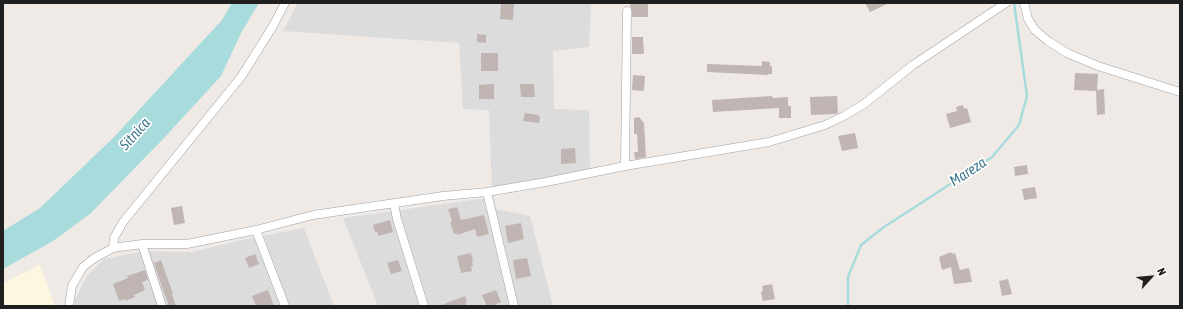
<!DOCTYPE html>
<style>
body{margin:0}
#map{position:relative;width:1183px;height:309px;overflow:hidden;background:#f0eae6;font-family:"Asap Condensed",sans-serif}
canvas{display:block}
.frame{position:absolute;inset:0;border:4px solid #1f1f1f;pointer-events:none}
.north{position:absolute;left:1131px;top:257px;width:40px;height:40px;-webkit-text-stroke:3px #fff;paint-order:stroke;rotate:63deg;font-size:11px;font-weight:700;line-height:16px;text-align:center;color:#1f1f1f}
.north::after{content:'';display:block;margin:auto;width:14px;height:18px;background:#1f1f1f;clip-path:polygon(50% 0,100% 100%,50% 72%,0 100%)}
</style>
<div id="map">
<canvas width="1183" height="309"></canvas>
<div class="frame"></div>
<div class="north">N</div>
</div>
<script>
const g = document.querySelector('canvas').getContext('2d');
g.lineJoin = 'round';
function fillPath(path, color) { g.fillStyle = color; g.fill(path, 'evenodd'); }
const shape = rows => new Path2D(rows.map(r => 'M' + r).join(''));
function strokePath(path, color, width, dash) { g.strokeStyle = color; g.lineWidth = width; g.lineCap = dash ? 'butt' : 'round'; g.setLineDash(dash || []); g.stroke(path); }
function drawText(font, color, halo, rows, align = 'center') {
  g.font = font + ' "Asap Condensed",sans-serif'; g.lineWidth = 3.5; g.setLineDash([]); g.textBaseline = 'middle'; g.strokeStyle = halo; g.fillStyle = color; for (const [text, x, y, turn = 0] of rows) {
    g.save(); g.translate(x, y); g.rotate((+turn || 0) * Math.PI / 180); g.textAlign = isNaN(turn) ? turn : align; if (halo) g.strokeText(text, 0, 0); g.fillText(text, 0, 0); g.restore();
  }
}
fillPath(shape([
 [298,3,591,3,589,47,553,51,554,109,589,110,590,171,492,190,489,110,463,109,459,43,283,31],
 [494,197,496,209,530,216,553,306,378,306,343,218],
 [304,228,334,306,74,306,73,303,87,276,104,259,144,251,192,252,241,240]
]), '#dddcdc');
fillPath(shape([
 [40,265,54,304,53,306,3,306,3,283]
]), '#fef7e0');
fillPath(shape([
 [232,3,259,3,241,33,221,76,164,138,91,213,53,241,3,269,3,231,40,208,114,137,222,20]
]), '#a7dbdc');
strokePath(shape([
 [848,306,848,277,861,245,884,227,992,157,1019,125,1027,96,1014,3]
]), '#a7dbdc', 2.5);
fillPath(shape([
 [501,3,514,4,513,20,500,19],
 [630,3,648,3,648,17,632,17,632,11,630,6],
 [865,3,889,3,870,12],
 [477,34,486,35,486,43,477,42],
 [632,37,643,37,644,54,632,54],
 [481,53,498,53,498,71,481,71],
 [762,61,770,62,770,66,772,66,772,74,768,74,768,75,707,72,707,64,762,66],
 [1075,73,1098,74,1097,90,1104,89,1105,114,1097,115,1096,91,1074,90],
 [633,75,645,76,644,91,632,90],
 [494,84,494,99,479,99,479,85],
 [520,84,534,84,535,97,521,97],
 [772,96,773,98,788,97,788,106,791,106,791,118,779,118,779,108,713,112,712,100],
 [837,96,838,113,835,114,811,115,810,97],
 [963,105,964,109,967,108,971,122,950,128,946,114,957,111,956,107],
 [525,113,538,115,540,117,539,123,523,121],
 [639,117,644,123,646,157,635,159,634,152,638,152,637,134,634,134,634,118],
 [855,133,858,148,842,151,838,136],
 [575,148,576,163,561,164,561,149],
 [1027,165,1028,174,1015,176,1014,167],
 [1035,187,1037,198,1024,200,1022,189],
 [182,206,185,223,174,225,171,208],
 [457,207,461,220,484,215,489,234,477,237,475,229,457,235,457,233,454,234,450,222,452,221,448,209],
 [390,220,393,232,379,236,377,232,375,232,373,225],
 [521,223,524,239,508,243,505,226],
 [951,252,952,254,955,253,960,270,969,268,972,282,954,284,951,267,942,270,939,257],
 [471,253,473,261,472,261,473,266,471,266,472,271,461,273,457,256],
 [255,254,259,264,249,268,245,258],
 [527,258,531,276,516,279,513,260],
 [161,260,173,294,172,295,176,306,169,306,162,287,154,263],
 [398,260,402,271,391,274,387,263],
 [145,270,148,280,142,282,145,290,134,295,135,297,125,301,125,299,119,301,113,284,128,278,127,276],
 [1008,279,1012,294,1002,296,999,281],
 [772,284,775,299,763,301,761,293,763,290,762,286],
 [268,290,274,306,256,306,252,296],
 [496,290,501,302,492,306,487,306,482,295],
 [465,296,467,302,465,303,466,306,439,306]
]), '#c0b5b2');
const minor = shape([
 [1024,3,1028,19,1035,30,1048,41,1067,53,1098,66,1180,92],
 [625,166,627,11],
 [487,192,514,306],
 [394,204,397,219,424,306],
 [256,230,285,306],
 [142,244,162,306],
 [113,248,114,238,123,222,241,77,273,26,285,3],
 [69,306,72,286,83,267,93,259,113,248,142,244,187,244,256,230,313,215,443,196,487,192,546,182,625,166,769,142,825,125,844,116,864,104,913,65,1006,3]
]);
strokePath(minor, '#a0a0a0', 9);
strokePath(minor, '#fff', 8);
drawText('italic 15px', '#42788d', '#fff', [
 ["Sitnica",135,134,-48],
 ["Mareza",968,172,-33]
]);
</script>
